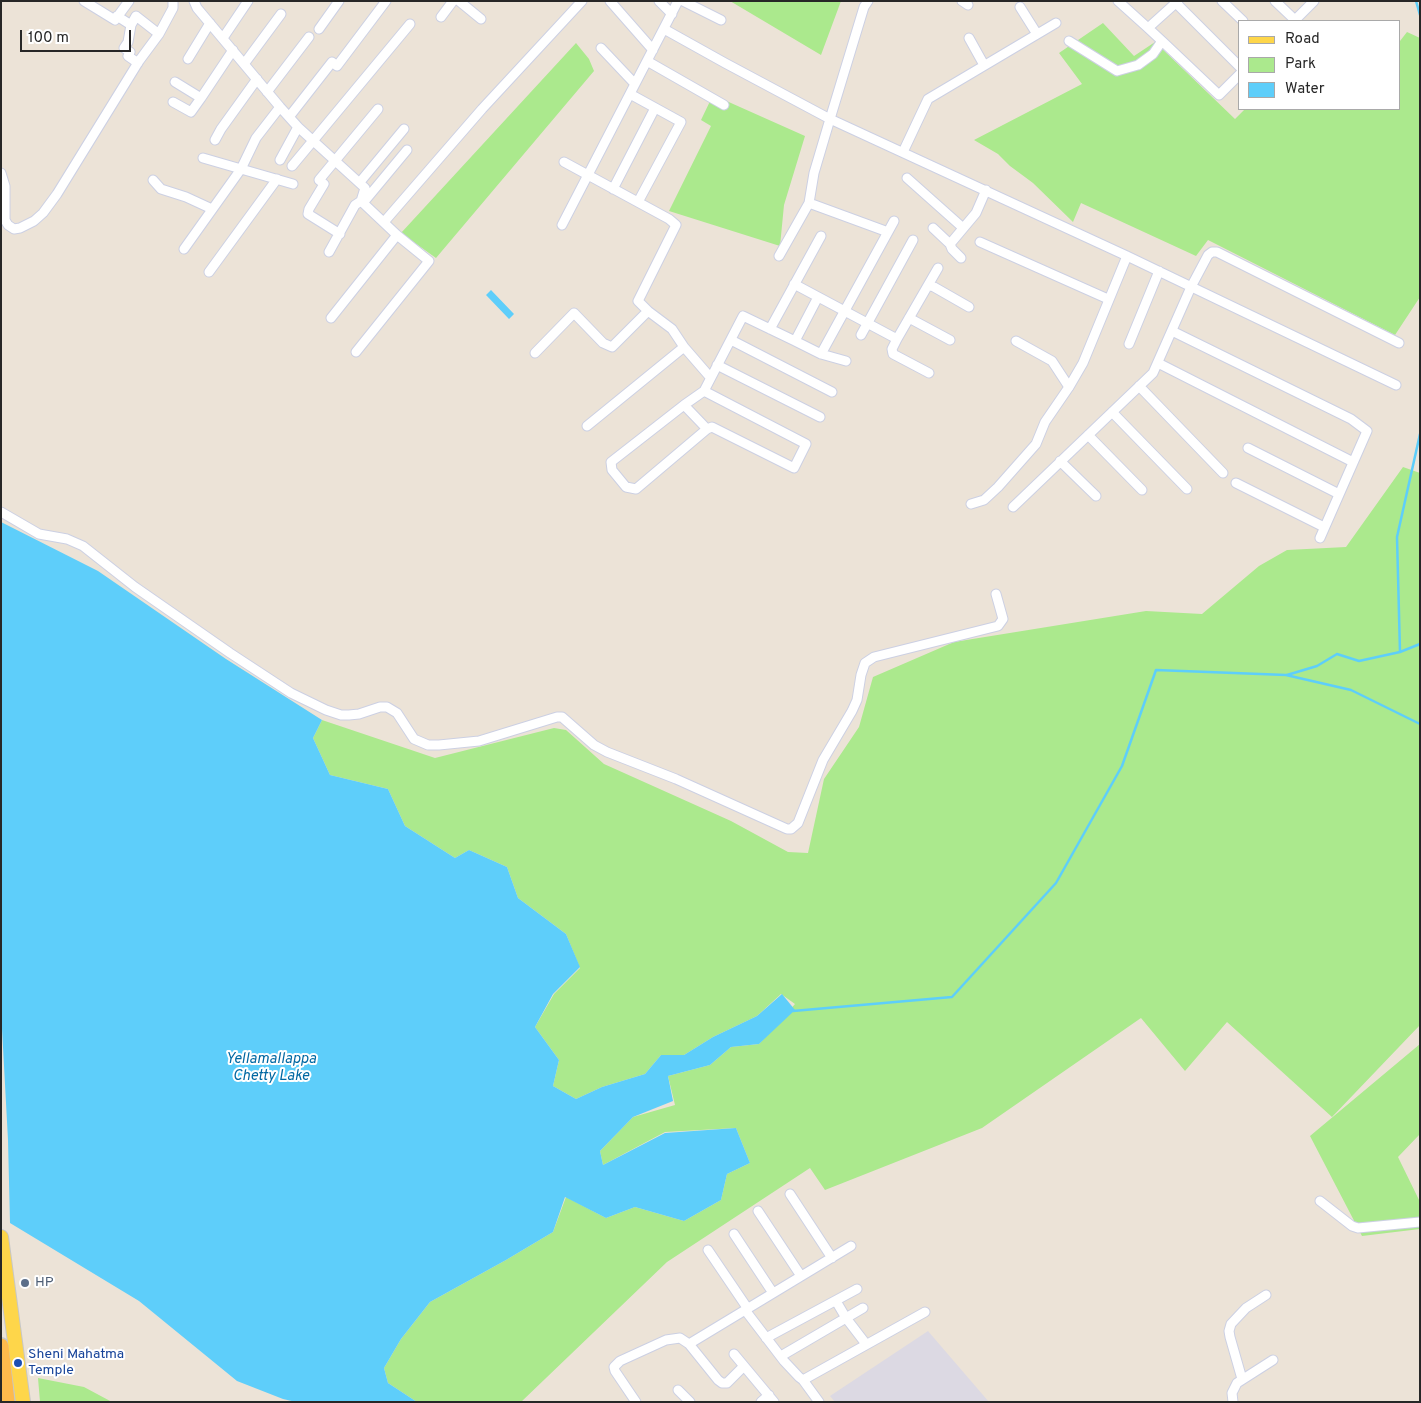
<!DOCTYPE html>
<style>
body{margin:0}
#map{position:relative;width:1421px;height:1403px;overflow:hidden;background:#ece3d7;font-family:Overpass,sans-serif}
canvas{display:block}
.frame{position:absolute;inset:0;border:2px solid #272727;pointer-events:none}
.legend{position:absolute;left:1238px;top:20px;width:162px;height:90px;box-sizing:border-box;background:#fff;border:1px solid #a9a9a9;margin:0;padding:6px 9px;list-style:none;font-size:15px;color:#272727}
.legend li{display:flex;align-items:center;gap:10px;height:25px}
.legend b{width:25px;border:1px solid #a9a9a9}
.scale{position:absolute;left:20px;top:30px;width:111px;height:22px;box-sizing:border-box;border:2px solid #272727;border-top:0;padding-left:6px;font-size:15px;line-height:18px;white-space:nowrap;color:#272727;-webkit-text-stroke:4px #fff;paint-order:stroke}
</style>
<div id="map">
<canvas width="1421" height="1403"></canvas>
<div class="frame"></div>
<ul class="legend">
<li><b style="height:6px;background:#fed64a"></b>Road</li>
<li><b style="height:14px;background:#abe98d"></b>Park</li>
<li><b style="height:14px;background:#5ecefa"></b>Water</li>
</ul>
<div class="scale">100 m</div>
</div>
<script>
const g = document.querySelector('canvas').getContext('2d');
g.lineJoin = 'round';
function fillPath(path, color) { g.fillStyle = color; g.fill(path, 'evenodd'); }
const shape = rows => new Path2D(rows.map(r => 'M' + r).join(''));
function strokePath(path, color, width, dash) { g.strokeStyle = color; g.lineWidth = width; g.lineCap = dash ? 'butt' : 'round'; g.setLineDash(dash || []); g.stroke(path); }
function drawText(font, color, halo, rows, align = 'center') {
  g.font = font + ' Overpass,sans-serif'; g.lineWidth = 4; g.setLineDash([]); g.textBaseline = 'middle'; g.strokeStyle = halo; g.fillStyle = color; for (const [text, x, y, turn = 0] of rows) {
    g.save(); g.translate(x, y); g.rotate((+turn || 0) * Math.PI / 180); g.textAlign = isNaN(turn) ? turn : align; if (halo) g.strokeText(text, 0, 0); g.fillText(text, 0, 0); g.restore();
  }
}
fillPath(shape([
 [928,1331,989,1402,835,1402,830,1396]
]), '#dcd9e3');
fillPath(shape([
 [730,1,841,1,821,55],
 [1103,23,1134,56,1155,42,1235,119,1245,109,1400,109,1400,41,1407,32,1420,38,1420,297,1395,335,1208,240,1196,256,1081,203,1073,222,1033,183,1010,166,998,154,974,140,1082,84,1059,53],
 [576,43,589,59,594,71,436,258,401,233],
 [713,95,805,136,784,205,780,246,669,211,711,126,701,120],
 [1403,467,1420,473,1420,1025,1332,1117,1227,1022,1185,1071,1141,1018,982,1128,825,1190,810,1168,667,1262,521,1402,417,1402,388,1383,384,1368,401,1339,430,1302,506,1260,553,1232,566,1197,606,1218,635,1207,684,1221,721,1200,727,1174,750,1163,736,1128,665,1132,603,1165,600,1151,633,1117,675,1105,668,1076,710,1065,731,1047,759,1044,795,1004,781,994,757,1016,713,1037,684,1055,661,1055,645,1074,602,1087,576,1099,553,1086,559,1060,535,1027,554,994,580,968,566,934,518,898,507,867,469,850,455,858,405,826,388,789,330,775,313,738,322,720,435,758,554,728,566,730,604,764,731,821,788,852,808,853,824,779,859,727,873,677,954,642,1146,611,1202,614,1259,566,1287,550,1346,547],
 [1420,1044,1420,1134,1398,1157,1420,1202,1420,1229,1362,1236,1310,1136],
 [38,1378,84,1387,112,1402,40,1402]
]), '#abe98d');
fillPath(shape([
 [491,290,514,314,509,319,486,295],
 [1,522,98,571,226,659,322,720,313,738,330,775,388,789,405,826,455,858,469,850,507,867,518,898,566,934,580,967,553,994,535,1027,559,1060,553,1086,576,1099,602,1087,645,1074,661,1055,684,1055,713,1037,757,1016,782,994,795,1010,759,1044,731,1047,710,1065,668,1076,673,1101,633,1117,600,1151,603,1165,665,1133,736,1128,750,1163,727,1174,721,1200,684,1221,635,1207,606,1218,565,1197,553,1232,506,1260,430,1302,401,1339,384,1368,388,1383,417,1402,296,1402,283,1399,237,1381,139,1301,10,1223,8,1140,1,1010]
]), '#5ecefa');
strokePath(shape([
 [1416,1,1420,15],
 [1400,652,1397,537,1420,434],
 [1287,675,1317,666,1337,654,1359,661,1400,652,1420,644],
 [793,1011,952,997,1056,883,1122,766,1156,670,1286,675,1351,690,1420,724]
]), '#5ecefa', 2.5);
const minor = shape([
 [84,1,115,20,129,1],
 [194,1,197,8,280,107,298,127,365,188,361,201,355,205,329,252],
 [459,1,481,19],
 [610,1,653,50],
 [659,1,672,14],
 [683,1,721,20],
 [962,1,968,5],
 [1118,1,1148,28,1178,1],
 [1222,1,1243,21],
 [1275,1,1295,20],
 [1176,3,1240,67],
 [1020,7,1037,34],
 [117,16,131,25,136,16,159,34],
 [441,17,453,1],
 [1294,21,1314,1],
 [131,25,128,42,124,48,130,52,128,56,138,63],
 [319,29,339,1],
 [664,29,725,63,830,119,1127,256,1396,385],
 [223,38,248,1],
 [969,38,984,65],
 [1069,41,1117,71,1138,65,1153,54,1162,41,1148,28],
 [1162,41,1219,95,1240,74],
 [601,48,635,84],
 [188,59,210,23],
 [647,61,724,105],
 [244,64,281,14],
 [175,82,201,98,233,50],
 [267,92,309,37],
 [630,94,681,122,638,202],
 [173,102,191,112,201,98],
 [289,117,332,62,337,66,386,1],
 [215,140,221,129,257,79],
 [903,152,928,99,1056,23],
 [203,158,293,184],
 [280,160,298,127],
 [292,166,410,24],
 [1,173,5,186,5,220,8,225,14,229,20,228,34,221,43,213,57,194,139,61,159,34,173,8,173,1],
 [907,178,962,227],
 [153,180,161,189,186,197,212,209],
 [360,182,404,129],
 [613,189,655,108],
 [363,203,407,150],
 [809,203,888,232],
 [384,222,482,109,582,1],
 [562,225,678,1],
 [933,228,950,244],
 [340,234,308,214,309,209,324,184,319,180,378,109],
 [980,242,1108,299],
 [184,249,241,169,256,138,280,107],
 [779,256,809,203,814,173,830,119,864,7,868,1],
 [961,258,952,249,950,244,976,213,986,190],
 [209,272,277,179],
 [794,284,897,339,892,349,893,354,929,373],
 [927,287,938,268],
 [648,311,672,329,684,347,710,377],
 [331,318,397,235],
 [909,318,950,340],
 [770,329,821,236],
 [1172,331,1351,419,1367,431,1320,538],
 [861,335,913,240],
 [897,339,927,287,931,286,934,287,969,307],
 [731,340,832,392],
 [795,341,821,354,846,361],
 [1016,341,1052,361,1069,387],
 [1129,344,1159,271],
 [356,352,429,261,397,235,361,201],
 [535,353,574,313,603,343,612,347,648,311,638,301,676,225,669,219,564,162],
 [821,354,894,221],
 [1158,363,1353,462],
 [717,365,820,417],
 [1139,386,1223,473],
 [704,391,806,444,794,468,712,427,707,429,636,489,626,487,612,470,611,462,684,405,707,429],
 [684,405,704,391,743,316,795,341,818,297],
 [1112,412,1187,489],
 [587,426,684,347],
 [1088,435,1142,490],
 [1248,448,1339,494],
 [1060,461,1096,496],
 [1236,483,1324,527],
 [971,504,984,500,998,487,1036,444,1045,422,1069,387,1083,363,1127,256],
 [1013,507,1153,373,1191,287,1208,255,1212,252,1217,252,1399,343],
 [1,512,39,534,67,539,83,546,135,587,230,653,291,693,326,710,341,715,349,715,359,714,380,707,387,707,397,713,414,739,428,745,439,745,479,741,557,717,562,717,594,745,607,752,676,779,787,829,791,829,798,823,823,760,852,711,857,700,861,675,865,663,874,657,998,626,1003,619,996,594],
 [790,1194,832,1258],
 [1320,1201,1352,1226,1358,1228,1420,1222],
 [758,1211,801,1276],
 [734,1234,773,1293],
 [708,1250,748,1309],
 [836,1301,846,1318,866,1344],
 [745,1310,784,1361,799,1377,803,1380,819,1402],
 [766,1338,857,1289],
 [689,1344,851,1246],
 [734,1354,774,1402],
 [781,1356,863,1308],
 [1242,1379,1230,1337,1229,1331,1231,1324,1246,1308,1266,1295],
 [803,1380,925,1312],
 [678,1390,690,1402],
 [636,1402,615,1371,614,1367,620,1361,666,1340,680,1338,689,1344,718,1380,722,1383,727,1383,744,1366],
 [761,1402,769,1395],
 [1233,1402,1232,1393,1237,1383,1273,1360]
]);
const primary = shape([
 [1,1237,23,1402]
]);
const trunk = shape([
 [1,1346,7,1402]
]);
strokePath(minor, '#ccd0e3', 11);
strokePath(primary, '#c7c7c7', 16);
strokePath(trunk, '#c7c7c7', 18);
strokePath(minor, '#fff', 9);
strokePath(primary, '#fed64a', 14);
strokePath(trunk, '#feba4c', 15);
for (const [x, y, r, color] of [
 [25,1283,5,"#5c6f8a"],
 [18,1363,5,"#1a4fb4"]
]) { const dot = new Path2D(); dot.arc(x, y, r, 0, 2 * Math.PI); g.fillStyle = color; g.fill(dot); strokePath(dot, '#fff', 2); }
drawText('14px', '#4e5e75', '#fff', [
 ["HP",35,1283]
], 'left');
drawText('14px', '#164399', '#fff', [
 ["Sheni Mahatma",28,1355],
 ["Temple",28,1371]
], 'left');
drawText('italic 15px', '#0068a2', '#fff', [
 ["Yellamallappa",271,1060],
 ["Chetty Lake",271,1077]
]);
</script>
